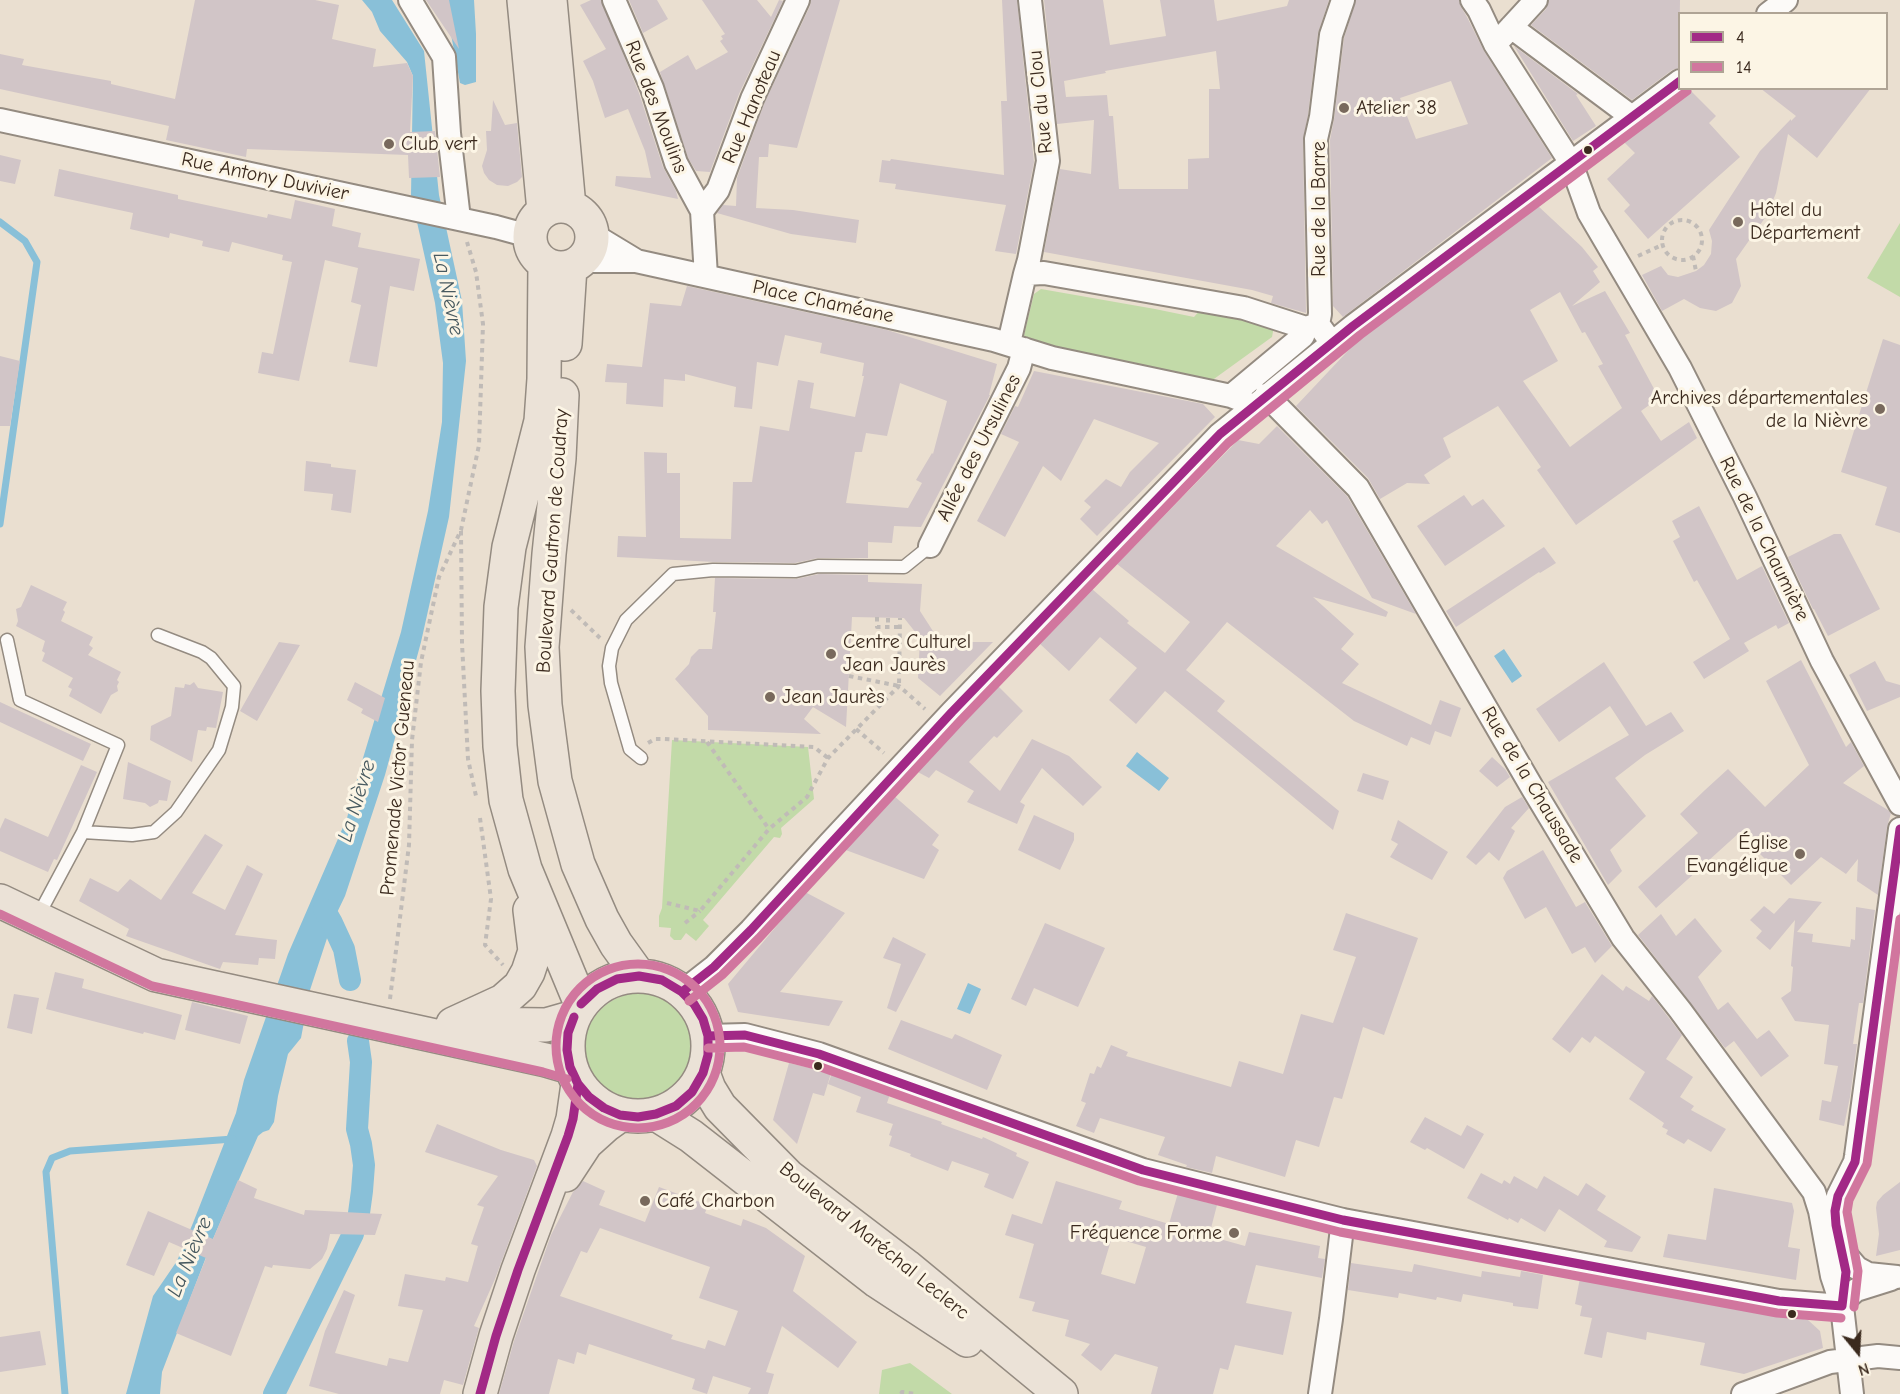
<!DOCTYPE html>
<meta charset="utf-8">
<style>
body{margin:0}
#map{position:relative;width:1900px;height:1394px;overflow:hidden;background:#eadfd0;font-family:"Comic Neue",sans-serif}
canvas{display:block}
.legend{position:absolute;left:1678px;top:12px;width:210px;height:78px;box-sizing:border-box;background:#fcf5e5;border:2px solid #afa495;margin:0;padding:8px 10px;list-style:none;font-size:18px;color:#3b2a1e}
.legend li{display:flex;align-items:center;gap:12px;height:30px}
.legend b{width:30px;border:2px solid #afa495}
.north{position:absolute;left:1828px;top:1322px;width:60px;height:60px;-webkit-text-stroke:4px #fcf5e5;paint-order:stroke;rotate:162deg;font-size:16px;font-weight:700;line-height:24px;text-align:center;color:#3b2a1e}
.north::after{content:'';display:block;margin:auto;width:21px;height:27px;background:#3b2a1e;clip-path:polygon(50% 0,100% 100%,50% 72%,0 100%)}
</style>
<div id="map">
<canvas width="1900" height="1394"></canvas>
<ul class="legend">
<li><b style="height:8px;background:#a22986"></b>4</li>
<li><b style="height:8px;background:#d1769e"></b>14</li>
</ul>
<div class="north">N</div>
</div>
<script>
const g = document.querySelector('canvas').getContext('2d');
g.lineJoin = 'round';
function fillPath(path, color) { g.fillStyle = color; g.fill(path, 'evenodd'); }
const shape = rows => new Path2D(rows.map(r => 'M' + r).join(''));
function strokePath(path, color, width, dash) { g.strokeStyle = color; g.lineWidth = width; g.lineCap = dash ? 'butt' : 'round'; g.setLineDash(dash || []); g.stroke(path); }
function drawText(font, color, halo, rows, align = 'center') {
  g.font = font + ' "Comic Neue",sans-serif'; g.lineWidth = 6; g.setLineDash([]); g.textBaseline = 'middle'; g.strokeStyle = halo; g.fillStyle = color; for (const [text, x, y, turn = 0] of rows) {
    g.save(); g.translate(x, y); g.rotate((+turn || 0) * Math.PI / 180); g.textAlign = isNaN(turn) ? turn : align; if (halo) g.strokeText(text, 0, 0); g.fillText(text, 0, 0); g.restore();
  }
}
fillPath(shape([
 [1900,223,1900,297,1867,278],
 [1041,289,1155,309,1194,317,1201,309,1274,326,1272,337,1207,384,1027,341,1024,335,1034,294],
 [672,740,808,747,814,799,781,828,782,834,780,838,774,837,703,920,709,926,696,941,686,933,681,940,674,940,670,936,671,928,659,927,659,916,662,908],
 '584 1050a57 57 0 1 1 114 0a57 57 0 1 1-114 0Z',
 [910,1363,952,1394,879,1394,882,1370]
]), '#c2daa8');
fillPath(shape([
 [362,0,392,0,424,51,439,195,462,301,466,361,449,517,421,642,385,775,345,896,332,923,310,990,301,1038,288,1054,278,1096,274,1122,269,1130,263,1132,258,1136,213,1239,162,1372,160,1394,126,1394,153,1296,177,1261,193,1223,236,1113,244,1080,288,954,347,818,360,768,401,632,428,511,442,422,443,363,435,303,411,195,413,76,407,62,380,31,372,12],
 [440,0,474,0,476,34,476,82,465,85,460,83,448,18],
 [1504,649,1522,676,1512,683,1494,656],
 [1137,752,1169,778,1159,791,1126,766],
 [968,983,981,989,970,1014,957,1009]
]), '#89c0d8');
strokePath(shape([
 [0,222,25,241,37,262,0,524],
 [65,1394,46,1172,52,1158,70,1151,233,1139]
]), '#89c0d8', 7);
strokePath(shape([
 [324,909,332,923,344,949,350,980],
 [358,1041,361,1062,357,1129,361,1144,364,1165,362,1191,359,1213],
 [274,1394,353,1234]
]), '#89c0d8', 22);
fillPath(shape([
 [195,0,315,0,339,5,332,39,376,49,373,67,407,63,413,76,410,132,435,131,440,177,409,178,408,155,247,149,246,157,166,140,169,126,0,89,0,54,24,59,22,65,111,81,111,84,175,99],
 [426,0,449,0,459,49],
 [591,0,601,0,639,93,663,167,676,191,678,199,615,186,616,176,651,178,645,151,628,109,605,118,593,81,583,61,606,49,580,5],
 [629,0,657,0,668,19,643,33],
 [702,0,757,0,771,17,779,0,783,1,739,94,710,172,696,171,688,158,660,72,688,55,696,70,728,52,720,41,723,39,721,36,725,34],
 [811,0,840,0,797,148,769,144,768,157,759,157,756,208,793,210,859,220,856,243,791,234,717,213,723,205,736,206,737,178,764,104,810,6],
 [1002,0,1017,0,1034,162,1016,254,995,251,1006,205,895,189,896,184,879,182,882,160,890,161,891,159,1004,175,1001,101,1007,101],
 [1044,0,1103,0,1110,45,1166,36,1160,0,1214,0,1217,21,1287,6,1289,0,1329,0,1318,33,1308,115,1303,139,1306,313,1271,303,1273,296,1252,290,1044,252,1060,169,1091,174,1094,120,1057,124],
 [1216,51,1220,89,1209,89,1209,158,1188,159,1188,189,1119,189,1113,116,1109,116,1107,95,1066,97,1064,81,1106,73,1105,71],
 [1356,0,1459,0,1461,7,1467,17,1484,51,1552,158,1343,317,1333,306,1330,140,1334,119,1344,38],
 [1451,81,1468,124,1416,139,1400,98],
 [1549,0,1680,0,1679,68,1672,70,1632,100,1531,25,1546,9],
 [1514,46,1578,94,1576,95,1596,126,1573,141],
 [1760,88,1871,88,1817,158,1788,134,1776,193,1767,215,1736,259,1741,286,1732,303,1716,311,1700,308,1684,299,1662,311,1642,275,1661,266,1668,275,1678,277,1696,271,1704,265,1711,254,1712,241,1709,230,1760,151,1791,119,1791,121,1796,116],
 [1690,90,1716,116,1709,123,1740,157,1648,239,1624,211,1630,205,1607,179,1635,153,1624,142,1654,120,1652,119],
 [493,100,505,125,517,123,522,177,517,182,508,186,497,185,489,180,484,173,482,166,487,150,486,131,491,131],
 [0,155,21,160,15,184,0,181],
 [59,169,178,195,178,199,267,218,268,214,291,219,295,200,335,209,332,226,361,233,358,247,420,259,414,291,390,286,377,367,349,362,361,305,351,302,358,268,325,260,299,381,258,373,262,352,273,354,292,262,282,260,283,255,232,242,229,252,202,246,203,241,170,233,169,238,130,229,133,213,54,196],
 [1537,205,1582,247,1598,267,1593,271,1600,282,1572,306,1605,291,1630,333,1625,335,1659,398,1641,411,1661,441,1689,422,1697,438,1576,525,1537,470,1541,467,1498,406,1443,438,1451,457,1424,475,1430,484,1407,483,1380,499,1368,478,1296,406,1361,337],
 [1560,292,1582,333,1585,332,1603,364,1598,366,1622,408,1570,447,1523,381,1558,361,1530,310],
 [687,286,887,330,997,364,989,395,990,395,921,527,894,526,892,543,868,542,868,558,818,558,795,563,715,562,617,557,618,536,646,537,644,452,667,453,667,473,680,473,680,538,731,539,733,482,752,482,760,426,789,431,798,380,814,383,810,408,855,417,864,376,862,376,864,363,820,353,822,343,785,335,778,366,757,362,752,409,734,407,736,387,685,374,685,381,664,379,663,407,626,404,627,383,605,382,607,364,642,367,650,303,681,306],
 [900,383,947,401,933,454,932,453,916,480,922,483,908,508,846,503,855,452,862,452,866,433,887,436],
 [1883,339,1900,345,1900,533,1875,525,1887,487,1841,472],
 [0,356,20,361,10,426,0,426],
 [1034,371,1203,404,1215,417,1097,536,1080,519,1091,507,1084,501,1106,479,1121,487,1130,472,1159,443,1094,419,1061,481,1043,466,1005,537,977,521,1019,442,1001,434,1015,406,1018,407],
 [1277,426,1347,496,1416,614,1372,598,1327,520,1322,524,1310,510,1276,546,1388,612,1386,617,1313,597,1354,634,1341,649,1359,664,1342,683,1431,725,1440,700,1461,708,1451,737,1435,731,1430,745,1411,737,1407,746,1354,721,1227,622,1186,670,1225,701,1217,711,1339,811,1333,830,1165,691,1136,724,1109,700,1137,668,1100,637,1069,671,1039,643,1092,589,1129,621,1127,623,1165,653,1190,622,1117,564,1238,440,1259,444],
 [306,461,331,464,331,467,356,470,351,513,331,510,333,494,304,491],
 [1464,495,1472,506,1483,499,1505,526,1445,566,1417,526],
 [1699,506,1737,580,1762,566,1789,623,1778,629,1776,625,1744,643,1749,651,1704,679,1693,662,1730,639,1697,580,1694,582,1673,541,1680,537,1672,521],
 [1834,534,1841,534,1880,609,1828,636,1814,609,1813,609,1788,557],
 [1544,547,1556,563,1540,573,1539,572,1456,627,1446,611],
 [819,574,868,575,868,582,922,584,920,611,940,642,993,642,940,696,918,678,920,638,904,618,852,617,846,727,813,707,804,719,821,734,708,730,708,716,675,679,689,664,691,657,699,649,712,649,716,612,713,612,715,578,796,579],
 [31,585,67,602,63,610,65,612,61,621,93,637,89,645,93,648,88,655,121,672,117,680,119,682,117,686,118,691,111,695,101,714,69,696,72,689,68,687,73,678,42,661,45,653,42,651,45,641,16,626,18,621,16,609,21,607],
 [279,642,300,645,257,721,240,711],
 [1801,660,1846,747,1851,742,1864,766,1843,783,1888,810,1891,813,1887,827,1878,895,1857,881,1858,859,1846,874,1821,857,1791,885,1739,833,1656,908,1638,887,1698,833,1680,814,1705,790,1728,769,1765,807,1809,765,1766,681],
 [1875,661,1886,681,1900,685,1900,697,1867,711,1849,675],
 [1604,662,1646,726,1671,712,1684,731,1645,755,1615,778,1646,816,1610,850,1622,871,1608,885,1548,782,1629,735,1610,706,1559,742,1536,709],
 [194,682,198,688,223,692,216,728,207,727,206,731,198,730,192,762,150,740,151,726,171,716,175,687,184,688,185,684,190,685],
 [355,682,385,698,378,722,361,713,363,709,347,700],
 [997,685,1023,711,997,738,994,736,969,762,1000,791,1032,739,1069,756,1102,787,1083,806,1042,768,1020,802,1025,805,1017,824,967,802,974,791,936,770,929,778,916,771],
 [0,702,91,744,83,761,0,722],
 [1492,757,1505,769,1510,777,1497,787,1479,771],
 [128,762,171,781,167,801,159,800,158,803,150,807,145,803,123,799],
 [81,765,97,772,57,860,54,859,48,872,0,851,0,829,5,818,48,837],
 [1363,773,1389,781,1383,800,1357,791],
 [893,795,939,835,932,845,939,850,924,879,843,849],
 [1522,797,1529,808,1511,828,1515,831,1499,861,1489,852,1476,865,1466,857,1505,807],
 [1034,815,1074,833,1074,840,1060,870,1018,850],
 [1398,820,1448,852,1432,880,1390,857,1398,844,1391,840],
 [205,834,223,845,192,893,225,910,247,865,263,874,235,935,277,940,275,959,259,958,258,965,223,962,220,969,126,936,129,929,79,901,90,878,118,892,130,879,161,900],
 [1543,850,1576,907,1585,902,1612,946,1595,963,1585,947,1572,954,1546,907,1525,919,1503,878,1507,871],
 [805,892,845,913,780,992,843,1001,829,1026,738,1012,728,984],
 [1789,898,1822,902,1797,932,1813,934,1812,942,1850,947,1851,939,1855,940,1856,907,1875,910,1863,1003,1859,1003,1853,1044,1857,1044,1850,1097,1844,1126,1819,1120,1822,1100,1831,1102,1838,1066,1824,1064,1829,1025,1795,1021,1781,998,1791,991,1793,967,1791,966,1795,920,1770,950,1756,938,1762,931,1750,920,1764,906,1774,914],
 [1346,913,1418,938,1384,1035,1363,1027,1342,1099,1334,1097,1319,1147,1296,1140,1285,1177,1216,1156,1212,1173,1186,1167,1187,1165,1158,1155,1165,1137,1100,1118,1094,1133,1076,1126,1086,1103,1081,1101,1090,1073,1094,1074,1097,1066,1101,1068,1111,1045,1128,1052,1126,1056,1231,1087,1239,1061,1283,1074,1301,1014,1333,1023,1356,957,1333,950],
 [1661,914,1676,936,1695,918,1722,951,1698,977,1718,1010,1728,1002,1757,1039,1769,1030,1789,1056,1761,1077,1734,1041,1725,1048,1638,935],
 [1045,923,1105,948,1078,1007,1034,988,1026,1006,1011,999],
 [893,937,926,954,896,1012,887,1008,901,964,883,958],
 [55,972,84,979,82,988,182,1015,175,1040,144,1032,143,1034,46,1009],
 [1602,974,1623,991,1626,986,1649,1001,1652,996,1682,1035,1666,1059,1693,1077,1680,1097,1694,1106,1691,1110,1726,1129,1711,1152,1688,1139,1684,1144,1666,1134,1668,1130,1662,1127,1664,1123,1629,1099,1645,1072,1595,1036,1590,1043,1582,1037,1570,1053,1552,1039],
 [14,994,39,998,32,1034,7,1028],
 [192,1002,248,1016,240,1044,185,1030],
 [901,1020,952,1039,955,1034,1002,1055,987,1090,888,1049],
 [789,1063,831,1073,824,1096,813,1093,797,1144,773,1120],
 [832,1073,890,1094,887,1103,942,1122,941,1124,982,1139,983,1137,1017,1153,1016,1156,1029,1162,1013,1199,984,1187,989,1174,952,1161,948,1171,910,1156,911,1154,889,1146,892,1136,889,1135,893,1124,856,1112,861,1097,828,1084],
 [1425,1117,1461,1136,1467,1125,1484,1134,1464,1169,1427,1148,1425,1150,1410,1142],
 [437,1124,501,1150,534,1160,537,1166,495,1279,474,1326,479,1328,463,1385,444,1380,440,1394,339,1394,309,1386,325,1331,344,1290,355,1295,335,1353,387,1366,389,1358,408,1362,423,1310,398,1306,405,1274,445,1281,446,1277,468,1282,478,1246,471,1244,484,1207,477,1205,498,1176,425,1152],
 [1481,1173,1502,1184,1504,1180,1510,1184,1514,1176,1537,1189,1544,1176,1578,1196,1586,1183,1606,1196,1597,1210,1641,1237,1632,1252,1604,1247,1607,1241,1559,1209,1545,1232,1521,1218,1518,1223,1509,1218,1508,1220,1467,1198],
 [238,1180,257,1189,254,1198,304,1215,305,1210,382,1214,375,1235,330,1234,327,1249,322,1259,310,1269,273,1265,272,1268,265,1266,231,1356,176,1333,206,1258,169,1242,154,1276,126,1265,148,1211,213,1239],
 [583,1181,605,1191,599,1205,645,1222,659,1187,708,1205,705,1213,741,1226,743,1219,766,1228,805,1256,793,1291,857,1342,838,1368,782,1326,766,1372,774,1374,768,1394,748,1394,751,1388,713,1376,707,1394,692,1389,695,1379,589,1344,586,1355,577,1352,574,1364,558,1359,549,1394,499,1394,514,1341,551,1235,573,1192],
 [600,1228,710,1267,699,1298,738,1311,725,1346,708,1340,705,1349,671,1339,673,1335,560,1296,581,1251,587,1253],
 [1056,1181,1122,1201,1119,1209,1169,1224,1178,1193,1205,1199,1205,1202,1217,1205,1209,1236,1245,1246,1249,1232,1320,1246,1318,1258,1325,1259,1322,1278,1256,1265,1246,1303,1292,1312,1283,1355,1235,1345,1228,1370,1220,1368,1213,1394,1151,1394,1158,1367,1115,1354,1101,1371,1081,1355,1090,1344,1065,1336,1069,1320,1032,1311,1035,1302,1019,1298,1034,1244,1005,1235,1012,1214,1042,1224],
 [1112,1237,1146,1247,1135,1284,1101,1274],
 [1900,1182,1900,1250,1876,1256,1879,1234,1876,1208,1877,1202,1883,1195],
 [1714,1188,1792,1203,1794,1211,1788,1247,1800,1249,1796,1280,1663,1257,1668,1234,1706,1240],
 [1351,1263,1412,1272,1414,1264,1481,1277,1482,1271,1520,1277,1521,1271,1543,1275,1538,1309,1513,1306,1513,1303,1463,1294,1461,1302,1437,1297,1436,1300,1399,1293,1398,1298,1348,1290],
 [1580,1278,1808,1320,1820,1331,1823,1348,1744,1374,1700,1365,1705,1343,1647,1332,1646,1340,1607,1332,1602,1358,1584,1354,1592,1318,1580,1316,1582,1306,1575,1304],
 [40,1331,46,1365,0,1372,0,1337]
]), '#d1c5c7');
const service = shape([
 [7,640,20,700,118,745,83,832],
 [641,758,630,749,611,683,609,666,612,648,626,620,673,574,713,570,796,571,818,566,904,567,930,546],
 [37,918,83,832,132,835,154,832,176,812,219,750,232,707,234,686,211,658,202,652,158,635]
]);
const minor = shape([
 [410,0,444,57,449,133,459,219],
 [614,0,652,88,676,163,702,211,706,276],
 [1472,0,1479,10,1495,44,1571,163,1589,213,1680,368,1745,497,1822,661,1900,804],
 [1768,14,1786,0],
 [1511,27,1632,117],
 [1502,37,1536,0],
 [0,120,496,227,529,236],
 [702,211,718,190,752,99,798,0],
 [592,234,635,260],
 [581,261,636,261,994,340,1052,358,1231,396,1244,401,1250,409],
 [1025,274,1029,260,1048,161,1030,0],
 [1326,335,1318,324,1320,314,1316,139,1321,117,1331,35,1343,0],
 [1009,343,1025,274,1044,273,1244,308,1306,328,1318,324],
 [1266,395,1358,488,1533,789,1623,938,1680,1010,1814,1192,1820,1211,1832,1276,1842,1306,1852,1394],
 [1231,396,1303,336,1306,328],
 [930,546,1019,368,1024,349],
 [682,992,714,967,751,930,829,844,952,712,1220,434,1353,326,1680,81],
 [708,1036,745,1035,819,1054,1143,1170,1343,1220,1779,1301,1842,1306],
 [1836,1225,1845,1254,1857,1268,1868,1274,1897,1277],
 [1838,1237,1835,1211,1838,1196,1855,1162,1856,1156,1900,829],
 [1842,1306,1848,1297,1856,1290,1891,1279],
 [1320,1394,1331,1319,1343,1220],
 [1743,1394,1830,1362,1878,1356,1900,1358]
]);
const primary = shape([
 [524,0,544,211],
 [550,0,569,207],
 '530 237a31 31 0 1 1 62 0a31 31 0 1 1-62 0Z',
 [545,264,544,379,541,421,509,547,501,607,498,691,500,746,506,800,525,869,581,1004],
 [565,344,570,267],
 [562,395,559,458,549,554,542,647,545,705,555,781,578,864,602,919,616,944,639,976],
 [0,901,156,975,546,1060,570,1067],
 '568 1046a70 70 0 1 1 140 0a70 70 0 1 1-140 0Z',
 [453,1024,503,1001,520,986,528,972,535,951,530,910],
 [463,1024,546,1025,574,1017],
 [703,1073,709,1089,720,1107,788,1176,906,1266,1061,1394],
 [656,1114,691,1136,877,1281,967,1340],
 [565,1175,586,1143,606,1125,620,1115],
 [480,1394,496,1336,518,1270,568,1136,573,1119,578,1084]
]);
strokePath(service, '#948b81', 15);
strokePath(minor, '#948b81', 26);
strokePath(primary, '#948b81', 36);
strokePath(shape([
 '1662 240a20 20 0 1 1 40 0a20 20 0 1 1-40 0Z',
 [1638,256,1662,245],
 [1693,256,1696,271],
 [461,531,462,643,468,759,476,796],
 [571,610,600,638],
 [877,617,877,627,900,627],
 [888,618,888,627],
 [849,676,899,686,900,618],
 [856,729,884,753],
 [707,742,769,829],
 [648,743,655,739,663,739,814,747,828,758],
 [480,818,491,899,485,945,503,965],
 [667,903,700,911,769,829,807,797,828,758,899,686,925,709],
 [685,923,700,911],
 [390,999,409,845,412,740,421,662,439,577,461,530,479,445,483,324,476,272,467,242],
 [901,1394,902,1392,915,1394]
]), '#c0bbb7', 4, [4.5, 4.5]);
strokePath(service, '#fcfaf8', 12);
strokePath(minor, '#fcfaf8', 22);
strokePath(primary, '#ebe2d7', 33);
strokePath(shape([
 [682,992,714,967,751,930,952,712,1220,434,1353,326,1680,81],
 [574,1017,568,1033,567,1050,570,1067,578,1084,589,1097,604,1108,620,1115,638,1117,656,1114,676,1106,692,1092,703,1073,708,1055,708,1036,703,1019,694,1004,682,992,662,980,639,976,617,979,597,989,581,1004],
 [708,1036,745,1035,819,1054,1143,1170,1343,1220,1779,1301,1842,1306],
 [1842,1306,1846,1272,1836,1225,1835,1211,1838,1196,1855,1162,1900,829],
 [480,1394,496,1336,518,1270,568,1136,573,1119,578,1084]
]), '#a22986', 9);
strokePath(shape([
 [0,914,152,986,543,1072,567,1079],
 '556 1046a82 82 0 1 1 164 0a82 82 0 1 1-164 0Z',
 [689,1001,722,975,759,938,961,720,1228,443,1360,335,1687,91],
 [708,1048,744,1047,815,1065,1139,1181,1340,1232,1777,1313,1841,1318],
 [1854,1307,1858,1271,1847,1212,1849,1200,1867,1164,1900,919]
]), '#d1769e', 9);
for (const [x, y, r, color] of [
 [1344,108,6,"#78695c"],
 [389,144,6,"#78695c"],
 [1588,150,5,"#3b2a1e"],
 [1738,222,6,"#78695c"],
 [1880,409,6,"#78695c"],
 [831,654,6,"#78695c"],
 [770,697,6,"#78695c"],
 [1800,854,6,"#78695c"],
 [818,1066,5,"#3b2a1e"],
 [645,1201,6,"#78695c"],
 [1234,1233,6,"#78695c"],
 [1792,1314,5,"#3b2a1e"]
]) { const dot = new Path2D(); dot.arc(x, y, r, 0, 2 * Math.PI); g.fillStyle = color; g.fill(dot); strokePath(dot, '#fcf5e5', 2); }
drawText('20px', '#3b2a1e', '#fcf5e5', [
 ["Rue du Clou",1041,102,-96],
 ["Rue des Moulins",656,107,69],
 ["Rue Hanoteau",752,107,-67],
 ["Rue Antony Duvivier",265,177,12],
 ["Rue de la Barre",1319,209,-90],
 ["Place Chaméane",823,302,12],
 ["Allée des Ursulines",979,448,-63],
 ["Rue de la Chaumière",1764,539,64],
 ["Boulevard Gautron de Coudray",553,541,-86],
 ["Promenade Victor Gueneau",398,778,-85],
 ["Rue de la Chaussade",1532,785,59],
 ["Boulevard Maréchal Leclerc",874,1241,39]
]);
drawText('20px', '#3b2a1e', '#fcf5e5', [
 ["Atelier 38",1356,108],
 ["Club vert",401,144],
 ["Hôtel du",1750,210],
 ["Département",1750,233],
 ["Archives départementales",1868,398,"right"],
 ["de la Nièvre",1868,421,"right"],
 ["Centre Culturel",843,642],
 ["Jean Jaurès",843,665],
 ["Jean Jaurès",782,697],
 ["Église",1788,843,"right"],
 ["Evangélique",1788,866,"right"],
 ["Café Charbon",657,1201],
 ["Fréquence Forme",1222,1233,"right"]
], 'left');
drawText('italic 21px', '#485a60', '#fcf5e5', [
 ["La Nièvre",448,294,78],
 ["La Nièvre",357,801,-73],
 ["La Nièvre",190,1257,-67]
]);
</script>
